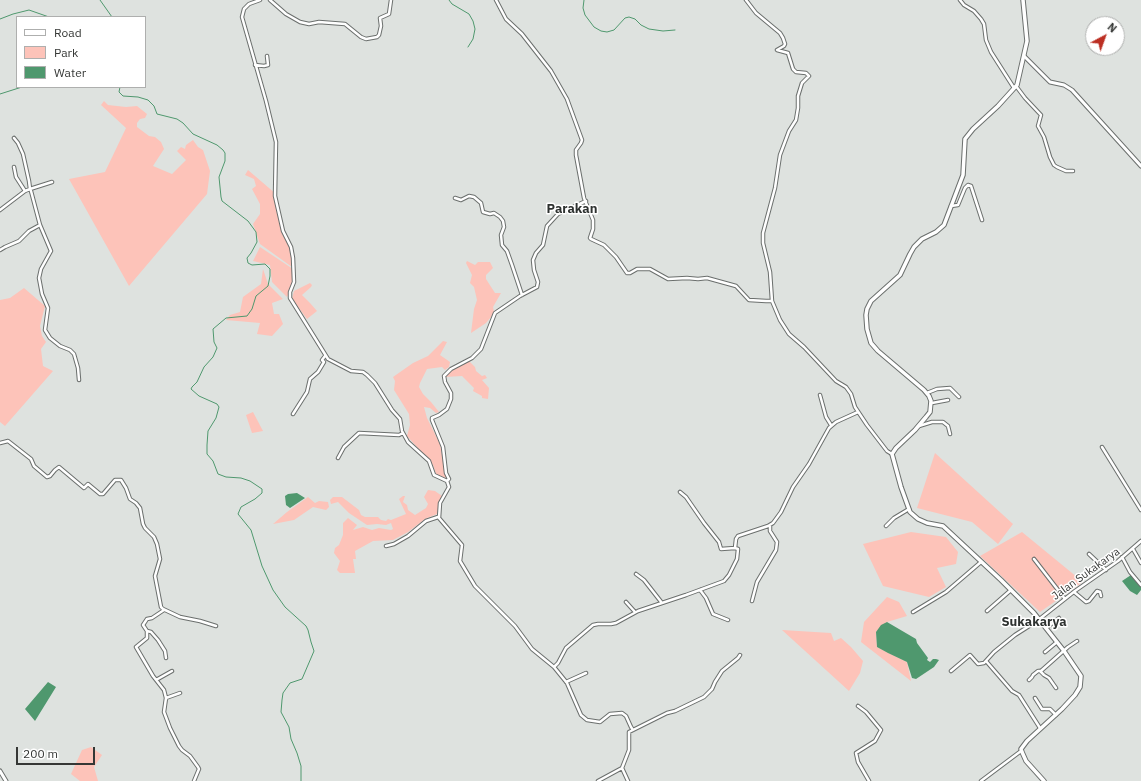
<!DOCTYPE html>
<style>
body{margin:0}
#map{position:relative;width:1141px;height:781px;overflow:hidden;background:#dee2df;font-family:"IBM Plex Sans",sans-serif}
canvas{display:block}
.legend{position:absolute;left:16px;top:16px;width:130px;height:72px;box-sizing:border-box;background:#fff;border:1px solid #aeafae;margin:0;padding:5px 7px;list-style:none;font-size:12px;color:#353735}
.legend li{display:flex;align-items:center;gap:8px;height:20px}
.legend b{width:20px;border:1px solid #aeafae}
.north{position:absolute;left:1085px;top:16px;width:40px;height:40px;box-sizing:border-box;background:#fff;border:1px solid #aeafae;border-radius:50%;rotate:41deg;font-size:11px;font-weight:700;line-height:16px;text-align:center;color:#353735}
.north::after{content:'';display:block;margin:auto;width:14px;height:18px;background:#bc2f23;clip-path:polygon(50% 0,100% 100%,50% 72%,0 100%)}
.scale{position:absolute;left:16px;top:747px;width:79px;height:18px;box-sizing:border-box;border:2px solid #353735;border-top:0;padding-left:5px;font-size:12px;line-height:14px;white-space:nowrap;color:#353735;-webkit-text-stroke:3px #fff;paint-order:stroke}
</style>
<div id="map">
<canvas width="1141" height="781"></canvas>
<ul class="legend">
<li><b style="height:5px;background:#fff"></b>Road</li>
<li><b style="height:11px;background:#fdc3b9"></b>Park</li>
<li><b style="height:11px;background:#4f986e"></b>Water</li>
</ul>
<div class="north">N</div>
<div class="scale">200 m</div>
</div>
<script>
const g = document.querySelector('canvas').getContext('2d');
g.lineJoin = 'round';
function fillPath(path, color) { g.fillStyle = color; g.fill(path, 'evenodd'); }
const shape = rows => new Path2D(rows.map(r => 'M' + r).join(''));
function strokePath(path, color, width, dash) { g.strokeStyle = color; g.lineWidth = width; g.lineCap = dash ? 'butt' : 'round'; g.setLineDash(dash || []); g.stroke(path); }
function drawText(font, color, halo, rows, align = 'center') {
  g.font = font + ' "IBM Plex Sans",sans-serif'; g.lineWidth = 3; g.setLineDash([]); g.textBaseline = 'middle'; g.strokeStyle = halo; g.fillStyle = color; for (const [text, x, y, turn = 0] of rows) {
    g.save(); g.translate(x, y); g.rotate((+turn || 0) * Math.PI / 180); g.textAlign = isNaN(turn) ? turn : align; if (halo) g.strokeText(text, 0, 0); g.fillText(text, 0, 0); g.restore();
  }
}
fillPath(shape([
 [104,101,108,105,126,107,137,106,147,114,145,118,140,119,137,123,137,127,149,136,155,137,161,142,164,149,153,166,172,174,186,160,177,151,181,147,185,149,186,145,193,140,198,147,203,150,210,171,207,194,129,286,69,179,105,172,126,128,101,105],
 [248,170,276,194,279,206,282,234,293,250,292,267,260,244,253,224,260,214,260,204,252,189,256,186,254,179,245,175],
 [260,247,293,269,293,283,287,297,272,282,270,265,253,261],
 [467,261,475,265,478,262,490,262,493,268,486,275,486,279,495,293,501,293,493,307,494,312,491,317,486,323,471,333,474,309,477,300,474,287,470,283,472,275,466,263],
 [263,269,268,284,283,299,272,303,274,314,279,314,283,324,272,336,257,334,260,323,226,320,230,315,240,312,243,297,261,284],
 [310,283,312,285,311,287,302,295,310,303,317,311,307,319,292,299,294,291],
 [24,288,45,306,40,326,42,336,46,342,41,349,43,366,53,371,5,426,0,422,0,300,10,298],
 [443,341,447,342,440,355,450,362,449,367,445,370,442,367,427,369,420,383,419,387,423,394,431,402,439,412,436,413,430,408,424,407,427,418,440,444,446,478,436,474,433,465,407,436,410,425,409,414,394,390,395,381,393,377,413,363,428,356],
 [469,361,475,367,476,371,482,376,485,375,487,378,482,380,489,388,488,399,482,398,482,396,473,391,474,388,462,376,445,377,453,369],
 [253,412,263,431,252,433,246,415],
 [935,453,1013,524,998,544,972,522,917,508],
 [428,490,435,491,442,496,437,514,425,519,408,532,393,540,373,541,355,551,356,559,353,559,355,573,340,573,337,570,340,561,334,553,335,548,339,545,343,535,343,523,348,518,357,525,353,530,363,527,372,530,379,528,391,530,393,529,391,523,386,525,377,524,367,525,349,513,338,502,331,504,330,500,333,497,342,497,359,510,361,515,365,517,378,517,381,520,386,521,388,519,391,520,406,514,399,499,403,496,405,496,403,502,407,505,408,510,415,515,426,508,428,504,424,497],
 [308,497,315,503,319,501,328,502,329,507,326,510,313,507,294,520,273,524,287,512],
 [911,532,946,537,958,552,956,564,937,568,946,587,929,597,883,586,863,544],
 [1022,532,1083,582,1040,612,980,556],
 [887,597,899,602,907,616,887,622,876,632,877,647,907,662,911,681,861,642,864,622],
 [782,630,831,633,834,641,841,638,851,647,863,661,860,673,849,691],
 [91,747,102,755,94,767,98,781,80,781,71,774,82,750]
]), '#fdc3b9');
fillPath(shape([
 [297,493,305,498,290,508,286,505,285,496,288,494],
 [1131,575,1141,587,1141,590,1137,595,1130,591,1122,581],
 [887,622,916,639,917,643,928,658,927,660,930,662,933,659,936,659,939,660,934,667,916,679,912,678,907,662,888,653,877,647,876,632,881,625],
 [48,682,56,687,35,721,25,709]
]), '#4f986e');
strokePath(shape([
 [100,0,112,17],
 [449,0,452,4,469,14,473,21,475,29,473,39,468,47],
 [584,0,583,8,585,15,594,27,601,31,607,32,614,30,625,18,629,17,635,19,641,25,649,29,663,31,675,30],
 [0,19,13,14,29,10,49,17],
 [120,87,119,92,123,96,138,97,148,100,154,106,157,114,177,119,183,123,193,134,217,145,223,150,225,153,225,161,219,177,221,197,222,201,248,221,256,232,257,242,251,253,247,258,248,263,252,265,265,264,270,269,270,276,268,286,256,296,252,309,247,316,226,318,213,329,214,342,217,348,213,357,204,367,197,382,192,387,191,389,199,396,217,404,219,407,216,418,208,431,207,445,207,454,213,461,218,474,226,477,241,478,250,481,262,489,262,493,255,499,241,507,238,514,251,530,262,566,273,590,285,607,306,626,308,630,311,642,314,651,302,679,290,683,283,693,282,700,281,712,289,727,291,739,297,753,301,766,301,781],
 [0,94,22,87]
]), '#4f986e', 1);
const minor = shape([
 [260,0,249,4,244,9,242,17,266,101,276,142,275,196,283,231,291,247,293,258,294,282,290,292,290,298,328,359,351,371,363,372,367,375,375,383,392,410,400,419,402,431,408,442,429,461,434,475,447,481,449,487,440,503,439,518,462,545,460,561,475,586,515,626,532,649,554,667,567,683,581,715,587,720,600,722,610,714,622,713,626,716,631,727,633,730],
 [270,0,286,14,300,22,309,24,319,22,345,24,361,37,366,39,377,37,379,35,381,26,380,18,389,14,391,0],
 [496,0,506,19,522,34,551,71,567,99,582,140,581,143,576,150,576,155,584,198,593,220,593,229,590,238,591,239,604,245,616,257,627,273,630,273,637,269,650,269,668,279,687,278,698,279,707,278,736,286,749,300,766,301,772,301],
 [746,0,756,13,780,33,783,38,785,44,784,46,777,50,788,53,793,69,796,72,806,73,809,76,802,83,798,96,798,108,796,120,789,131,780,155,775,188,763,233,763,243,770,272,772,301,780,320,789,334,804,347,836,381,846,387,851,394,855,407,867,425,887,451,892,454],
 [960,0,964,5,974,11,981,19,984,24,986,40,991,52,1014,88],
 [255,65,264,66,268,65,267,56],
 [1016,86,1025,98,1041,115,1038,126,1044,137,1050,157,1054,165,1057,167,1066,171,1073,171],
 [14,138,18,143,23,154,29,181,30,189,52,182],
 [14,167,16,177,25,191],
 [455,198,461,200,469,196,474,197,481,203,483,212,490,214,494,213,500,217,503,221,504,227,501,235,502,245,507,251,512,265,522,295],
 [951,206,958,205,965,188,968,185,971,186,982,220],
 [0,210,25,191,30,189,31,191,40,225,51,251,41,269,39,278,42,294,48,308,45,330,50,338,60,346,70,350,74,354,78,368,79,380],
 [0,250,5,247,19,241,29,231,40,225],
 [927,393,937,389,950,388,959,397],
 [820,395,826,417,831,425],
 [932,403,948,400],
 [293,414,307,392,310,379,318,372,324,362,322,360,325,356],
 [919,426,932,422,943,422,948,426,950,434],
 [0,443,8,441,31,459,34,466,47,477,50,476,55,470,59,467,84,488,88,484,100,494,103,494,115,480,121,480,126,488,130,499,136,503,140,508,143,524,145,528,154,537,157,544,160,559,155,576,161,607,163,609,180,617,200,621,216,626],
 [1102,447,1141,510],
 [338,458,344,447,359,433,399,435,403,433],
 [447,481,449,479,446,473,443,447,432,420,432,418,439,415,447,409,451,399,451,393,445,382,444,376,451,369,472,358,481,349,495,313,520,296,537,287,538,282,534,270,533,260,536,253,543,245,547,226,558,214,586,201],
 [680,492,686,497,704,523,719,542,721,549,735,548],
 [886,526,894,518,909,509],
 [386,546,394,544,408,536,426,521,438,517],
 [1133,549,1141,563],
 [1089,554,1106,570],
 [1122,557,1130,572,1141,585],
 [1034,559,1065,599],
 [636,574,644,580,662,603],
 [700,590,706,598,713,614,728,620],
 [1074,592,1086,602,1089,601,1097,591,1100,592,1101,596],
 [752,601,757,582,776,550,777,542,770,531,770,526],
 [626,602,635,612],
 [164,610,152,618,147,619,143,625,147,631,147,638,136,647,153,676,164,690,166,698,164,712,170,728,179,746,182,750,190,756,198,767,199,769,194,781],
 [987,611,1011,590],
 [913,612,946,592,981,562],
 [1046,628,1059,618],
 [147,631,151,632,158,640,165,651,166,658],
 [1045,652,1057,642],
 [986,661,1012,691,1019,695,1040,728],
 [554,667,558,663,566,648,593,625,598,624,611,624,616,623,638,611,686,595,724,581,729,575,737,559,738,549,735,548,736,539,738,536,768,526,773,523,781,512,793,487,809,464,829,428,836,422,858,412],
 [951,671,970,655,978,664,984,663,994,652,1015,635,1037,621,1075,591,1118,561,1141,541],
 [1040,671,1044,675,1049,678,1056,688],
 [156,680,172,671],
 [1029,680,1032,677,1033,675,1038,671,1041,671,1068,647,1077,641],
 [566,682,586,673],
 [166,698,180,693],
 [1035,698,1042,709,1050,709,1056,715],
 [858,706,866,712,881,730,875,741,856,753,858,762,869,781],
 [598,781,622,768],
 [628,781,622,768,629,750,629,732,667,713,675,711,704,697,712,689,715,682,722,671,738,658,740,655],
 [981,781,1021,751]
]);
const tertiary = shape([
 [1024,56,1050,82,1064,85,1072,90,1141,166],
 [0,771,6,781]
]);
const secondary = shape([
 [1023,0,1027,41,1017,85,998,106,973,129,965,139,963,175,944,225,936,232,922,239,914,247,910,254,900,275,871,301,867,309,866,315,867,329,871,343,878,351,924,390,929,396,931,401,930,412,926,417,915,430,896,448,892,454,901,487,910,512,918,519,927,523,943,526,1001,580,1034,613,1064,651,1081,676,1080,687,1075,695,1062,709,1027,741,1021,749,1022,752,1026,761,1044,781]
]);
strokePath(minor, '#6b6f6d', 4.5);
strokePath(tertiary, '#6b6f6d', 5);
strokePath(secondary, '#6b6f6d', 5.5);
strokePath(minor, '#fff', 2.5);
strokePath(tertiary, '#fff', 3);
strokePath(secondary, '#fff', 3.5);
drawText('11px', '#353735', '#fff', [
 ["Jalan Sukakarya",1086,574,-36]
]);
drawText('bold 13px', '#2e3230', '#fff', [
 ["Parakan",572,209],
 ["Sukakarya",1034,622]
]);
</script>
